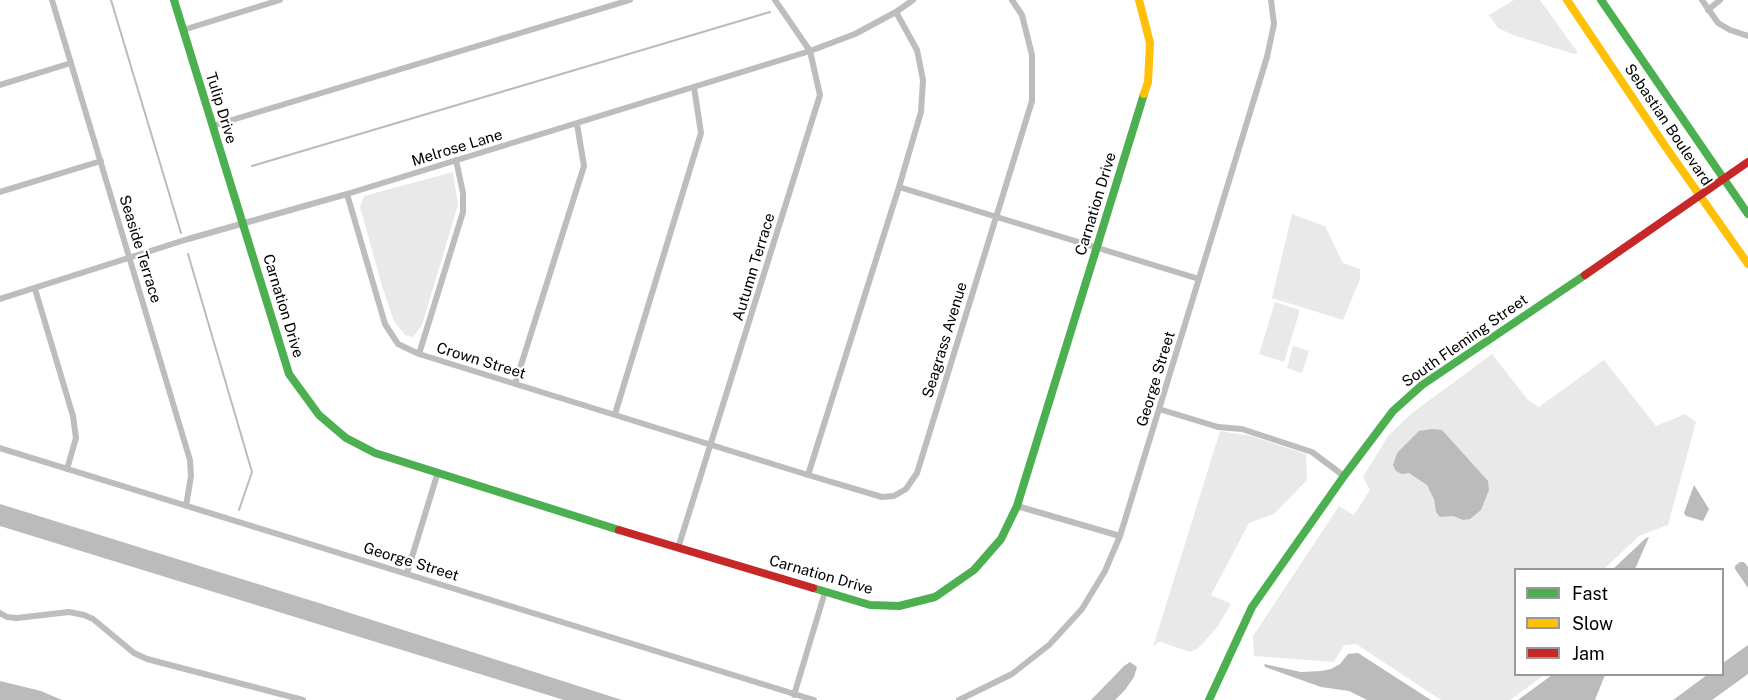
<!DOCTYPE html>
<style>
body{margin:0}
#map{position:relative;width:1748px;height:700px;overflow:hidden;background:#fff;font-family:"Public Sans",sans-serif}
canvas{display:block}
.legend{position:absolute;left:1514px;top:568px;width:210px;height:108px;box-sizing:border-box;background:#fff;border:2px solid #999;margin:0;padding:8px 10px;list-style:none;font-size:18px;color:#000}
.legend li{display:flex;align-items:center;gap:12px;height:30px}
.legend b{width:30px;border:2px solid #999}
</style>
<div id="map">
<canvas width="1748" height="700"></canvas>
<ul class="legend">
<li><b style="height:8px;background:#4caf50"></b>Fast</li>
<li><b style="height:8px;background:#ffc107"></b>Slow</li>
<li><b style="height:8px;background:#c62828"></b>Jam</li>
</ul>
</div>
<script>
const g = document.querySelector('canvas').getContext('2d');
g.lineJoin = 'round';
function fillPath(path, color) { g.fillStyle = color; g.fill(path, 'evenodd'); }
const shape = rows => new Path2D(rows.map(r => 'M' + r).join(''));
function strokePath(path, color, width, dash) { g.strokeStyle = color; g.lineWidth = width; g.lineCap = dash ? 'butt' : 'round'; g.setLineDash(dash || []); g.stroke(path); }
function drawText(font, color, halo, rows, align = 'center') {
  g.font = font + ' "Public Sans",sans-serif'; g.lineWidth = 4.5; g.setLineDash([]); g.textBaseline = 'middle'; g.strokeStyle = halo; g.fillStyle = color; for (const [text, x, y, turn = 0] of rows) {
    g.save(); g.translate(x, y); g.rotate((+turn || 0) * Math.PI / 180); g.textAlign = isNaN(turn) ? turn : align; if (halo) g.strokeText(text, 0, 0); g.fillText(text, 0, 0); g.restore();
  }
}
fillPath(shape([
 [1514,0,1540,0,1578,53,1574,54,1513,35,1498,28,1489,15],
 [453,172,458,205,422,325,413,337,405,335,394,321,382,286,360,207,364,196],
 [1292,214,1325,226,1343,263,1360,269,1360,279,1343,320,1272,298],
 [1275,302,1300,310,1284,362,1259,354],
 [1293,346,1309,351,1302,373,1287,368],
 [1492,354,1528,400,1539,407,1604,360,1656,426,1685,414,1696,422,1668,525,1639,536,1604,569,1516,570,1516,674,1544,675,1510,700,1441,700,1356,644,1344,645,1334,662,1254,656,1253,636,1339,506,1354,515,1370,490,1363,477,1388,436,1412,413],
 [1220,431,1251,436,1306,454,1307,480,1274,514,1249,523,1211,595,1231,604,1218,626,1205,641,1197,649,1190,652,1161,642,1157,643,1153,647]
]), '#e9e9e9');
fillPath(shape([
 [1431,429,1442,430,1488,481,1489,490,1481,510,1470,519,1463,520,1453,516,1440,517,1436,512,1434,499,1427,485,1409,473,1402,474,1396,471,1393,465,1397,453,1419,431],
 [1694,485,1709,509,1703,521,1686,516,1684,513],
 [0,504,319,603,622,700,564,700,0,526],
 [1649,537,1635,569,1613,569,1646,538],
 [1740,562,1744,562,1748,567,1748,588,1735,569,1735,566],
 [1748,645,1748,674,1712,700,1673,700,1707,675,1722,674,1723,663],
 [1358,653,1431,700,1367,700,1349,691,1321,687,1265,667,1264,664,1301,672,1321,671,1331,669,1340,664,1348,654],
 [1130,662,1137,667,1134,677,1125,690,1115,700,1091,700,1124,666],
 [1552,675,1552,674,1605,675,1595,700,1518,700],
 [0,681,41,691,62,700,0,700]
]), '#bbb');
strokePath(shape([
 [111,0,181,233],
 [252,166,770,12],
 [188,254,252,472,239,510]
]), '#bbb', 2);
strokePath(shape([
 [52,0,190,460,191,476,186,506],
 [1702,0,1718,23,1730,30,1748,36],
 [1708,10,1720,0],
 [183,30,280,0],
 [0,85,71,63],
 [212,126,630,0],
 [899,187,1199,279],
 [0,192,101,161],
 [347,194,385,324,398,344,419,354,808,475,882,497,894,496,906,489,917,473,1032,101,1032,55,1022,15,1012,0],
 [35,289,73,416,76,438,67,469],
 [0,299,188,239,347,194,810,51,855,34,896,12,913,0],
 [419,354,463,212,463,193,456,160],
 [515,384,584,166,577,124],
 [1159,409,1218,427,1242,429,1312,452,1344,476],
 [615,414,701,133,694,87],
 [0,448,814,700],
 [808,475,899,187,921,112,923,80,917,50,896,12],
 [1017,506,1120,536],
 [678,548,820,95,810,51,775,0],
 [407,573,438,472],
 [0,613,7,617,17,618,69,612,84,615,93,619,134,653,147,659,303,700],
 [794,695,825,592],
 [959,700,1012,674,1049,645,1082,609,1105,571,1120,536,1267,57,1274,24,1271,0]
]), '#bdbdbd', 6);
strokePath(shape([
 [174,0,289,374,319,415,346,438,375,453,619,530],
 [1601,0,1748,214],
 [813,588,870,605,899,606,935,597,974,570,1001,539,1017,506,1144,94],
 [1209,700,1252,607,1344,476,1393,411,1422,385,1585,275]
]), '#4caf50', 8);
strokePath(shape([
 [1139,0,1150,43,1148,82,1144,94],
 [1567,0,1665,146,1748,264]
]), '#ffc107', 8);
strokePath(shape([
 [1585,275,1748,162],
 [619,530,813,588]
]), '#c62828', 8);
drawText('15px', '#000', '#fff', [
 ["Tulip Drive",221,108,73],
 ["Sebastian Boulevard",1668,125,56],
 ["Melrose Lane",457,148,-17],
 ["Carnation Drive",1096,204,-73],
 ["Seaside Terrace",140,249,73],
 ["Autumn Terrace",754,267,-73],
 ["Carnation Drive",283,306,73],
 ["Seagrass Avenue",945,340,-73],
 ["South Fleming Street",1465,341,-35],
 ["Crown Street",481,361,17],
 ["George Street",1156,379,-73],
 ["George Street",411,562,17],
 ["Carnation Drive",821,575,16]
]);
</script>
